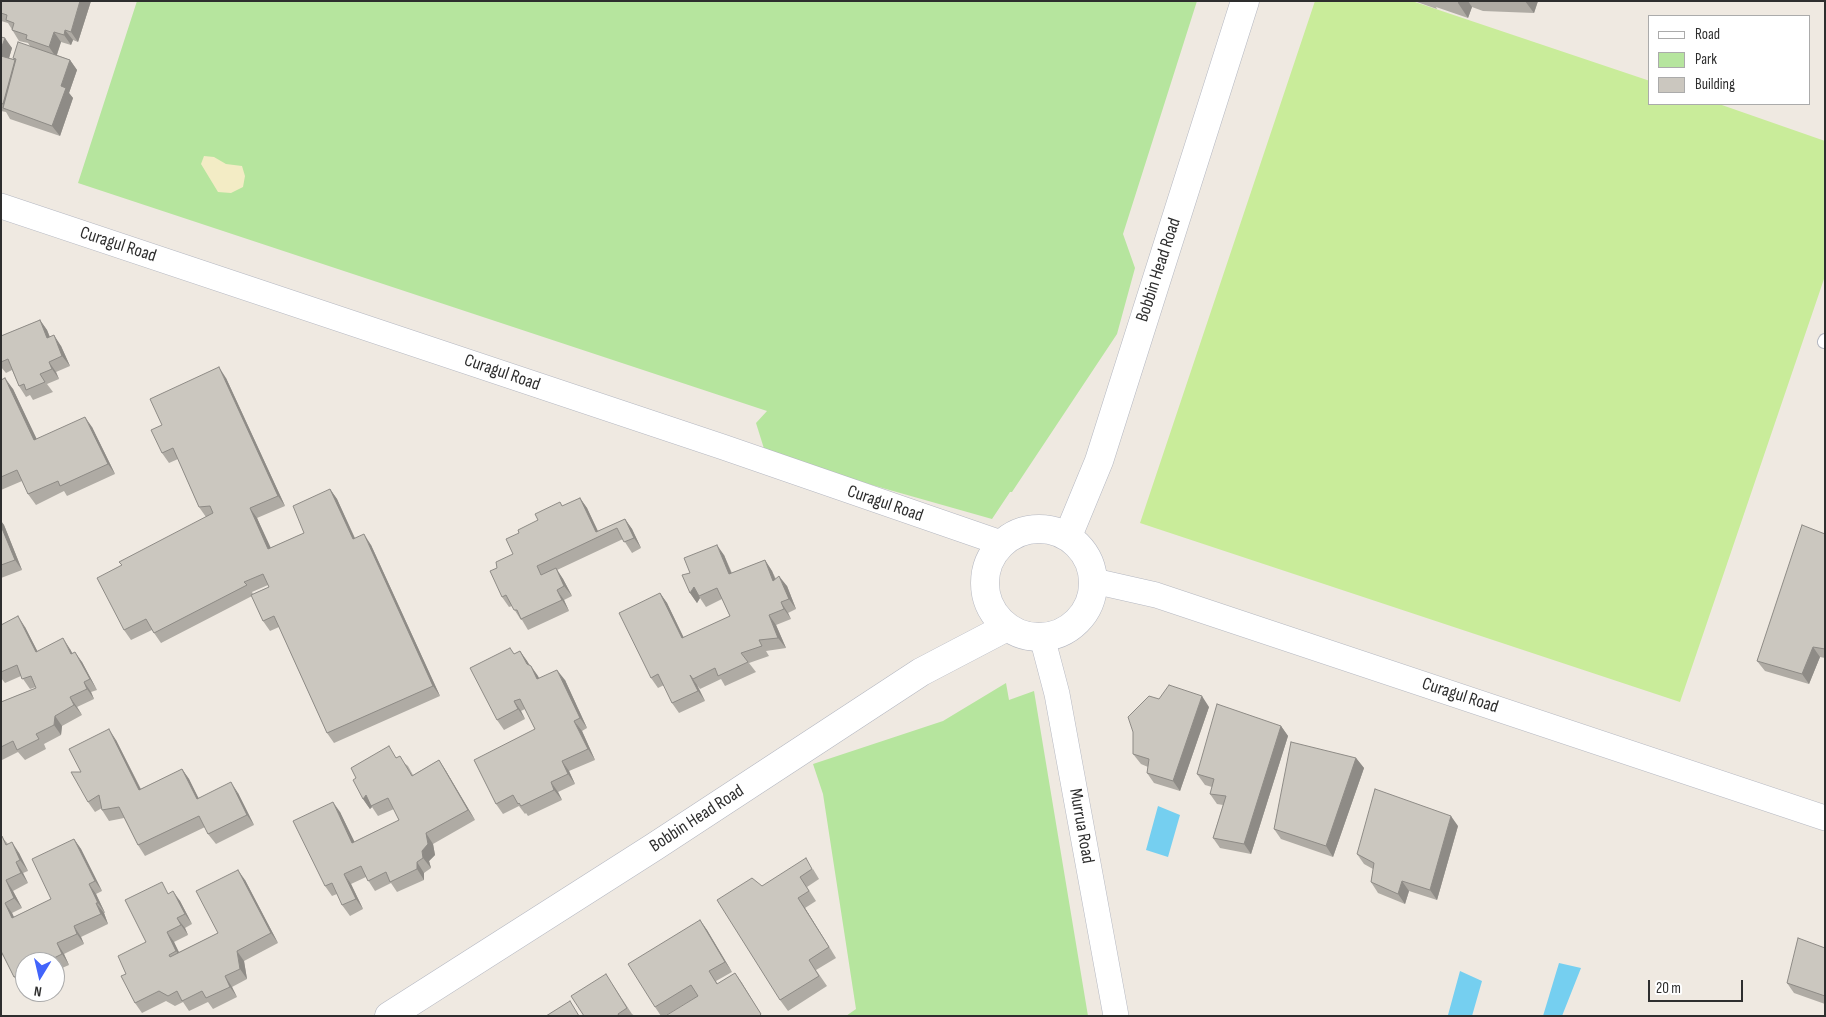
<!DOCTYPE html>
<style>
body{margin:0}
#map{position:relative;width:1826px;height:1017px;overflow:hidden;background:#efe9e1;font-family:"Sofia Sans Condensed",sans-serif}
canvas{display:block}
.frame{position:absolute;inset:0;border:2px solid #2e2e2e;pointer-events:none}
.legend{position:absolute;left:1648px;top:15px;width:162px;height:90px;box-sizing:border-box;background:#fff;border:1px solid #ababab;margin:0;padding:6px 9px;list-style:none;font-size:15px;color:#2e2e2e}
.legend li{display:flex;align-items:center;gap:10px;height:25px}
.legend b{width:25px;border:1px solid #ababab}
.north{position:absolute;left:15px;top:952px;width:50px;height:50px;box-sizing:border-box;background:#fff;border:1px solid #ababab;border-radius:50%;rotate:189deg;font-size:14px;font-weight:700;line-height:20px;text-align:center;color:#2e2e2e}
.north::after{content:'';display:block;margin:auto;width:18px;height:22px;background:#4264fb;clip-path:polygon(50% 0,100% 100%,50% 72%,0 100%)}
.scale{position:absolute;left:1648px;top:980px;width:95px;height:22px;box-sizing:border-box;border:2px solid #2e2e2e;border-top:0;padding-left:6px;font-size:15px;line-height:18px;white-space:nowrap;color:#2e2e2e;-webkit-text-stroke:4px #fff;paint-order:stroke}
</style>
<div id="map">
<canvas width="1826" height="1017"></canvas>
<div class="frame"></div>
<ul class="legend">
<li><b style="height:6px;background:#fff"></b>Road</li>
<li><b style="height:14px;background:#b6e59e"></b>Park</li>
<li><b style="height:14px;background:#cbc7bf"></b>Building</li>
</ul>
<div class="north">N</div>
<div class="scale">20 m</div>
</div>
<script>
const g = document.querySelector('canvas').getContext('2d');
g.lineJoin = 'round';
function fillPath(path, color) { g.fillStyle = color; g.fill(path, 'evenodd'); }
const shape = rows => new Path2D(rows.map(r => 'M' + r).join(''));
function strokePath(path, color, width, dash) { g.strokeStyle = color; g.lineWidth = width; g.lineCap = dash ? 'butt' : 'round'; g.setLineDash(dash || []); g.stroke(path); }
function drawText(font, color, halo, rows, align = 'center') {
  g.font = font + ' "Sofia Sans Condensed",sans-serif'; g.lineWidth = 4; g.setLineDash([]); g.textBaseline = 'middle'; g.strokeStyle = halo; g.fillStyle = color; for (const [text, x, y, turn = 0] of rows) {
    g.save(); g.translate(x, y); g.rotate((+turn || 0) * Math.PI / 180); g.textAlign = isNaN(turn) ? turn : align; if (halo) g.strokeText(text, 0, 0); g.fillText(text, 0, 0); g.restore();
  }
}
fillPath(shape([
 [137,1,1197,1,1123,234,1135,268,1117,334,1012,492,1010,492,992,519,766,455,756,423,767,411,78,183],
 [1006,683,1009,700,1034,691,1088,1016,846,1016,856,1009,823,794,813,764,943,721]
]), '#b6e59e');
fillPath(shape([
 [204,156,214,157,226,164,242,166,245,176,243,187,231,193,218,192,201,164]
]), '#f3ecc5');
fillPath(shape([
 [1315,1,1412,1,1650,81,1650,104,1719,104,1825,141,1825,276,1680,702,1140,523]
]), '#c9ec9a');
fillPath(shape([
 [1158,806,1180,815,1168,857,1146,850],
 [1559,963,1581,968,1562,1016,1543,1016],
 [1460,971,1482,981,1472,1016,1448,1015]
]), '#75cff0');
const service = shape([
 [1824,342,1825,340]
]);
const minor = shape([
 [1,206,723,447,1001,543],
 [1094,581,1156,595,1825,818],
 [1042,637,1057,694,1116,1016]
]);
const secondary = shape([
 '985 583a54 54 0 1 1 108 0a54 54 0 1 1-108 0Z',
 [1068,536,1099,461,1245,1],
 [389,1016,654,847,921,672,1007,627]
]);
strokePath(service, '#b4b7c1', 14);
strokePath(minor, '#b4b7c1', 26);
strokePath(secondary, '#b4b7c1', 29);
strokePath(service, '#fff', 12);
strokePath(minor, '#fff', 25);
strokePath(secondary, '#fff', 28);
fillPath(shape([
 [1,1,91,1,78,42,73,40,71,45,61,42,57,55,70,60,77,70,69,93,73,98,60,136,10,119,6,112,1,111,1,37,12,48,9,58,14,59,13,58,30,46,28,43,19,41,8,23,1,21],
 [1414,1,1538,1,1534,13,1483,11,1472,7,1468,18,1436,7,1437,9],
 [40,320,47,330,50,337,61,346,70,366,56,372,59,379,47,384,53,392,33,400,30,395,26,397,19,386,12,370,6,373,1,367,1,336],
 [226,378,285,506,257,518,270,548,304,533,330,489,337,499,355,538,371,545,440,696,334,743,327,733,279,627,270,631,263,621,252,596,161,643,152,630,131,640,124,630,122,565,206,517,199,507,178,459,169,463,162,453,162,425],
 [268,585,269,587,253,594,252,592],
 [1,380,13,389,36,439,92,427,115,474,67,496,64,491,36,505,28,494,22,481,1,490],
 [580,498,587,508,598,531,625,519,632,529,641,548,632,553,623,539,557,570,563,579,572,596,564,600,569,611,528,630,522,620,521,620,512,606,509,607,502,597,497,568,513,554,519,533,538,520,563,506],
 [1,521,4,525,22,570,1,578],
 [1825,534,1825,658,1820,657,1809,684,1765,671,1757,661],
 [724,555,732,573,765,560,772,571,776,579,787,586,796,609,788,613,791,619,776,625,786,648,766,651,769,656,749,663,756,672,725,686,721,679,700,689,697,685,705,701,679,713,672,703,664,685,658,688,651,678,660,593,667,603,684,638,730,616,722,599,706,607,700,598,697,603,690,593,690,573],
 [1,625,25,627,37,651,70,649,72,653,82,662,97,690,91,692,94,699,77,707,82,715,62,726,61,735,44,744,46,749,25,760,18,752,2,760,1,758,1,702,36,688,36,687,30,689,21,676,5,683,1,678],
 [520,651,539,678,565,680,587,728,582,731,595,760,569,771,575,784,558,792,562,800,528,816,526,813,525,814,519,806,503,814,496,804,535,729,525,709,521,711,525,719,504,730,497,720,514,654],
 [1159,699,1209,707,1180,791,1154,783,1147,773,1148,767,1141,764,1133,754],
 [1281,726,1288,736,1251,854,1220,848,1213,838,1223,805,1217,804,1210,794,1212,787,1205,785,1197,774],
 [116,740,141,789,182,769,189,779,198,798,238,793,254,825,216,844,208,834,205,827,145,856,138,845,124,818,109,821,102,810,102,808,95,812,88,802,81,772],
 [397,757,408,766,413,775,439,760,446,771,475,820,433,844,435,855,429,861,431,868,424,873,424,880,397,892,391,883,375,891,366,877,351,884,363,909,350,916,342,905,337,894,332,896,325,886,340,812,354,842,399,820,394,809,378,816,372,807,370,809,363,799],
 [1356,758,1364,768,1333,857,1281,839,1274,829],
 [1458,826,1437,900,1409,891,1405,904,1378,893,1371,882,1373,869,1364,864,1357,854],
 [1,836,8,844,19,853,28,871,23,873,28,883,13,891,22,908,12,913,14,917,51,899,74,839,81,849,102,891,96,894,105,913,104,913,108,924,81,937,84,944,64,954,69,965,55,971,55,962,25,962,25,985,21,987,14,977,3,955,1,956],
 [813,869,819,879,807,887,816,901,805,908,836,958,816,970,827,986,788,1011,780,1000,762,886],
 [245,880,278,943,244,961,247,979,232,987,237,997,213,1009,208,1002,189,1011,183,1002,175,1006,166,1001,142,1013,135,1003,126,974,146,942,170,893,180,901,192,924,185,928,188,935,174,942,179,952,218,933],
 [700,920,707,930,732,972,716,981,718,984,735,973,762,1016,668,1016,698,996,665,1016,661,1016,655,1007],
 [1825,948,1825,1004,1794,993,1787,983],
 [613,985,632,1014,635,1016,584,1016]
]), '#afaba4');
fillPath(shape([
 [80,1,91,1,78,42,71,32],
 [1458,1,1468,1,1472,7,1468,18,1458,3],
 [1525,1,1538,1,1534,13],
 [65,30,73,40,71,45,64,35],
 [54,32,61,42,56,57,49,47],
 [5,38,12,48,7,65,1,57,1,49],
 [15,60,22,70,8,110,3,104],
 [70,60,77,70,69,93,73,98,60,136,52,126,61,86],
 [40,320,47,330,54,348,47,338],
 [54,335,61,346,70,366,62,356],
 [49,362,56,372,59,379,52,369],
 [219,367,226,378,285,506,278,496],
 [5,378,13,389,42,450,34,440],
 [85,417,92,427,115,474,108,464],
 [330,489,337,499,360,550,353,539],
 [580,498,587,508,600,536,596,532],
 [250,508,257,518,276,559,268,549],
 [625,519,632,529,641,548,634,538],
 [1,521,4,525,22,570,15,560,1,526],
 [364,534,371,545,440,696,433,686],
 [717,545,724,555,736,585,729,574],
 [765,560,772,571,780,592,773,581],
 [556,568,563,579,572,596,564,586],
 [779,576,787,586,796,609,789,599],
 [694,587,700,598,697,603,690,593],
 [557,590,564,600,569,611,562,600],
 [660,593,667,603,689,649,682,638],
 [781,602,788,613,791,619,784,609],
 [769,615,776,625,786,648,778,638],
 [18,616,25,627,43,662,36,652],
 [63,638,70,649,78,664,71,654],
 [1813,647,1820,657,1809,684,1802,674],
 [520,651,527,661,534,674,527,664],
 [75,652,82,662,97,690,90,679],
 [531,666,538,676,544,690,537,679],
 [557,670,565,680,587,728,580,718],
 [690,675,697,685,705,701,698,691],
 [84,682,91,692,94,699,87,689],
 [1202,696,1209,707,1180,791,1173,781],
 [70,697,77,707,82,715,74,705],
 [514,701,521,711,525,719,518,709],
 [55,716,62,726,61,735,54,725],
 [574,721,582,731,595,760,588,749],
 [1281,726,1288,736,1251,854,1244,844],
 [109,729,116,740,146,800,139,790],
 [1356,758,1364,768,1333,857,1326,846],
 [439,760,446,771,475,820,468,810],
 [562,761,569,771,575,784,568,774],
 [182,769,189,779,204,809,197,799],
 [231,782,238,793,254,825,247,815],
 [551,782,558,792,562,800,554,790],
 [366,795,372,807,370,809,363,799],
 [333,802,340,812,360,853,352,843],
 [1451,816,1458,826,1437,900,1430,890],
 [426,833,433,844,435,855,429,861,431,868,423,858,422,851],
 [74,839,81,849,102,891,95,881],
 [12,842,19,853,28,871,20,860],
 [16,862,23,873,28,883,21,873],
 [417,862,424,873,424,880,417,869],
 [238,870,245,880,278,943,271,933],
 [344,874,351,884,363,909,356,899],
 [6,880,13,891,22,908,14,898],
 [1402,881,1409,891,1405,904,1398,894],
 [89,884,96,894,105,913,98,903],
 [173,891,180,901,192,924,185,914],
 [798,898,805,908,836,958,829,947],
 [5,903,12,913,19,928,12,918],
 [96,903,104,913,108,924,101,914],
 [177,918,185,928,188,935,181,925],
 [700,920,707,930,732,972,725,962],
 [74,926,81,937,84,944,77,934],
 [167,932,174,942,183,961,176,951],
 [57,943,64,954,69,965,62,954],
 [237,951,244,961,247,979,240,969],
 [735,973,742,983,762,1016],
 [225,976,232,987,237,997,230,987]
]), '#8e8b86');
const building = shape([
 [1,1,80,1,71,32,65,30,64,35,54,32,49,47,26,39,27,35,12,30,14,23,6,20,7,15,1,13,1,1],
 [1,37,5,38,1,49,1,37],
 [18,42,70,60,61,86,66,88,52,126,3,108,16,59,13,58,18,42],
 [1,56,15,60,3,104,1,103,1,56],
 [40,320,47,338,54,335,62,356,49,362,52,369,40,374,45,382,26,390,24,384,19,386,8,359,1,362,1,336,40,320],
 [219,367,278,496,250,508,268,549,304,533,293,506,330,489,353,539,364,534,433,686,327,733,274,616,263,621,251,595,269,587,263,574,244,582,247,585,154,633,146,619,124,630,97,578,122,565,119,562,213,513,210,506,199,507,173,448,162,453,151,430,162,425,150,399,219,367],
 [5,378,34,440,85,417,108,464,60,486,58,481,28,494,17,470,1,477,1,380,5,378],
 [580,498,596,532,625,519,634,538,624,542,617,528,537,566,541,575,556,568,564,586,557,590,562,600,521,619,517,610,514,610,506,595,502,597,490,571,497,568,496,562,513,554,506,539,519,533,518,530,538,520,535,514,560,502,562,506,580,498],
 [1802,525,1825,534,1825,649,1813,647,1802,674,1757,661,1802,525],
 [1,526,15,560,1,565,1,526],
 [717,545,729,574,765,560,773,581,779,576,789,599,781,602,784,609,769,615,778,638,759,640,762,646,741,653,748,662,718,676,715,668,693,679,690,675,698,691,672,703,658,674,651,678,619,613,660,593,682,638,730,616,717,588,699,596,694,587,690,593,682,575,690,573,684,558,717,545],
 [18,616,36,652,63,638,71,654,75,652,90,679,84,682,87,689,70,697,74,705,55,716,54,725,36,734,39,739,17,750,13,741,1,747,1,702,36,688,31,676,22,679,17,665,1,672,1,625,18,616],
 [510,648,514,654,520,651,527,664,531,666,537,679,557,670,580,718,574,721,588,749,562,761,568,774,551,782,554,790,521,806,519,803,518,804,513,795,496,804,474,760,535,729,520,699,514,701,518,709,497,720,470,668,510,648],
 [1169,685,1202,696,1173,781,1147,773,1149,759,1133,754,1133,732,1128,717,1149,696,1159,699,1169,685],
 [1217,704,1281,726,1244,844,1213,838,1226,796,1210,794,1214,779,1197,774,1217,704],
 [109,729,139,790,182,769,197,799,231,782,247,815,208,834,199,816,138,845,119,807,102,810,99,795,88,802,71,772,81,772,69,749,109,729],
 [1291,742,1356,758,1326,846,1274,829,1291,742],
 [389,746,396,758,400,756,412,776,439,760,468,810,426,833,428,844,422,851,423,858,417,862,417,869,390,882,386,872,368,881,361,866,344,874,356,899,342,905,332,883,325,886,293,821,333,802,352,843,399,820,388,798,371,806,366,795,363,799,353,780,356,778,351,768,389,746],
 [1375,789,1451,816,1430,890,1402,881,1398,894,1371,882,1374,863,1357,854,1375,789],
 [1,836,2,836,6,845,12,842,20,860,16,862,21,873,6,880,14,898,5,903,12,918,51,899,32,859,74,839,95,881,89,884,98,903,96,903,101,914,74,926,77,934,57,943,62,954,46,962,25,962,25,972,14,977,1,951,1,836],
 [806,858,812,869,800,877,809,891,798,898,829,947,809,960,819,976,780,1000,717,900,752,878,762,886,806,858],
 [238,870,271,933,237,951,240,969,225,976,230,987,206,998,202,991,182,1001,177,991,168,996,159,991,135,1003,121,976,126,974,118,956,146,942,125,900,162,882,168,894,173,891,185,914,177,918,181,925,167,932,176,951,169,955,170,957,218,933,196,891,238,870],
 [700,920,725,962,709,971,717,984,735,973,761,1014,759,1016,668,1016,667,1015,698,996,691,985,655,1007,628,964,700,920],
 [1798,938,1825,948,1825,996,1787,983,1798,938],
 [606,974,627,1008,618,1014,619,1016,584,1016,571,996,606,974],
 [570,1001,579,1016,546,1016,570,1001]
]);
fillPath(building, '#cbc7bf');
strokePath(building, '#8e8b86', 1);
drawText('18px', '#2e2e2e', '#fff', [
 ["Curagul Road",118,245,18],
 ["Bobbin Head Road",1159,270,-72],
 ["Curagul Road",502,373,19],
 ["Curagul Road",885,504,19],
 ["Curagul Road",1460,696,18],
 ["Bobbin Head Road",697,819,-33],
 ["Murrua Road",1081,826,80]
]);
</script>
